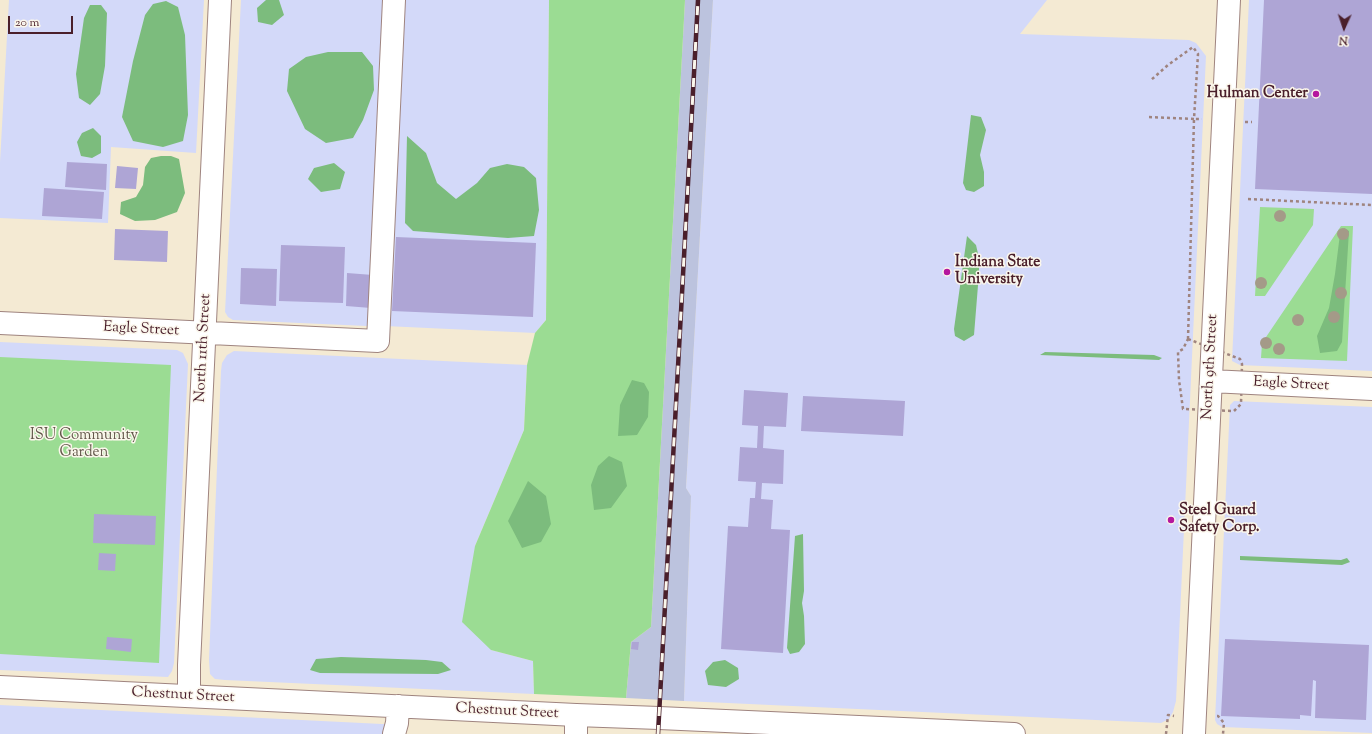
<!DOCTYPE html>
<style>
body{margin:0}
#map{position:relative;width:1372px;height:734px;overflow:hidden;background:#f4ead3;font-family:"Sorts Mill Goudy",serif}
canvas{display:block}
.north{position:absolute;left:1324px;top:8px;width:40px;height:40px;-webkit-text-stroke:3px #fbf7ec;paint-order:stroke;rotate:183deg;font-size:11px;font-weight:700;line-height:16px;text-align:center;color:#4a1f2b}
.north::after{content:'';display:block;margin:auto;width:14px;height:18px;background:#4a1f2b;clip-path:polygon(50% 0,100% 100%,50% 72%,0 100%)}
.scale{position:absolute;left:8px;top:16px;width:65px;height:18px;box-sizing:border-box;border:2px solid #4a1f2b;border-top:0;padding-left:5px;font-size:12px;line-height:14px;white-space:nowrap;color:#4a1f2b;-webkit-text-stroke:3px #fbf7ec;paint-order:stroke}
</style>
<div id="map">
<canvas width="1372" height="734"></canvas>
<div class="north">N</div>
<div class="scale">20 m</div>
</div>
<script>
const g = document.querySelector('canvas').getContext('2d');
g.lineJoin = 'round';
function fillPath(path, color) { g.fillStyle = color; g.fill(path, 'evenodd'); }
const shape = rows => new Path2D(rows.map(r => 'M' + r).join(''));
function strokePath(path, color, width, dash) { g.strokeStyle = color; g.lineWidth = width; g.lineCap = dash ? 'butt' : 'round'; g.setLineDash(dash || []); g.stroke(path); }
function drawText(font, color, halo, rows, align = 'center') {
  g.font = font + ' "Sorts Mill Goudy",serif'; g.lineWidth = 3; g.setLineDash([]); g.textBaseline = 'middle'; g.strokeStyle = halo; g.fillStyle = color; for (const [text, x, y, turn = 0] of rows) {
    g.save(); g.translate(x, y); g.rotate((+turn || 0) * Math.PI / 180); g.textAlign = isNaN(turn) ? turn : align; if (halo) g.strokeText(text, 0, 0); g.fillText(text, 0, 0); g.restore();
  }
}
fillPath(shape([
 [9,0,204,0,196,153,111,147,108,223,0,218,0,162],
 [241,0,382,0,384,2,372,323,367,326,233,320,228,317,225,312],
 [403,0,549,0,546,320,535,333,385,326],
 [713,0,1047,0,1020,34,1189,40,1196,43,1206,56,1176,701,1173,712,1169,719,1161,723,684,701,691,496,686,488],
 [1249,0,1372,0,1372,371,1240,365,1232,361],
 [0,342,177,350,183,353,188,364,174,663,172,671,168,677,0,670],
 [234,351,527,365,524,430,475,546,491,650,533,661,534,694,225,680,215,679,210,674,209,660,221,371,222,363,227,355],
 [1234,401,1372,407,1372,733,1222,727,1217,724,1215,720,1230,405],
 [0,705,382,724,386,724,386,734,0,734]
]), '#d3d9f9');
fillPath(shape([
 [685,0,713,0,686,488,691,496,684,701,626,698,631,642,651,627]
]), '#bcc3de');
fillPath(shape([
 [549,0,685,0,651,627,631,642,626,698,534,694,533,661,491,650,462,622,475,546,524,430,527,365,535,333,546,320],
 [1260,207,1314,209,1313,225,1265,296,1255,296],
 [1341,226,1353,226,1347,361,1261,358,1262,343],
 [0,357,171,365,159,663,0,654]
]), '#9bdc93');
fillPath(shape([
 [266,0,279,0,284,15,272,25,258,22,257,8],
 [166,1,178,7,185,35,188,115,183,141,163,147,133,141,122,117,133,61,145,15,153,4],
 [90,5,101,5,107,13,105,66,100,94,90,105,79,98,76,74,84,18],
 [328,52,362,52,373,66,374,90,363,120,353,138,326,143,305,129,287,91,289,69,306,57],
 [971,115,981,117,986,130,980,155,984,172,984,186,974,192,966,190,963,183],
 [93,128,101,136,101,153,92,158,81,156,77,142,82,133],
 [407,136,426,153,437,183,456,199,477,183,490,168,507,164,524,167,536,178,539,210,534,236,508,238,413,231,405,223],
 [161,156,171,156,179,159,185,193,177,212,155,220,135,221,120,214,121,202,136,197,143,185,145,167,151,158],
 [334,163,345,172,340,189,321,192,308,179,314,168],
 [1344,228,1349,231,1342,342,1337,351,1320,353,1317,336,1329,308,1335,274,1340,234],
 [967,236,976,245,979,258,979,273,974,335,964,341,955,336,954,329],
 [1045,352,1154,355,1162,358,1159,360,1040,355],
 [632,380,644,383,649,392,648,417,637,435,618,436,620,405],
 [609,456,622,462,627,486,611,508,594,510,591,485,598,466],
 [528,481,546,496,551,524,541,542,522,548,508,521],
 [803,534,804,591,802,603,804,616,805,644,799,652,790,654,787,648,795,536],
 [1240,556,1341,560,1347,558,1350,562,1342,565,1240,560],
 [341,657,426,660,442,662,451,670,438,674,320,673,310,670,316,659],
 [725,660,738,668,739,679,726,687,708,685,705,671,713,662]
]), '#7cbc7d');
fillPath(shape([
 [1264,0,1372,0,1372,194,1255,189],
 [67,162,107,164,106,190,65,187],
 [117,166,138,168,136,189,115,188],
 [44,188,104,192,102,219,42,216],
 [115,229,168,231,167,262,114,260],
 [396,237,536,243,533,317,392,311],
 [281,245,345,247,343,303,279,301],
 [241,268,277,269,276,306,240,304],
 [347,273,373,275,371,308,346,306],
 [744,390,788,393,786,427,764,426,763,448,784,450,783,484,762,483,761,499,773,500,771,529,790,530,783,653,721,649,728,526,748,527,750,498,755,498,756,482,738,481,740,447,757,448,758,426,742,425],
 [803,396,905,401,903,436,801,431],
 [94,514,156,516,155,545,93,543],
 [99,553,116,554,115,571,98,570],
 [107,637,132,639,131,652,106,649],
 [1225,639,1369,645,1366,720,1315,718,1316,681,1313,680,1311,716,1300,715,1300,719,1221,716],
 [632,642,639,642,638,650,631,649]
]), '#aea5d5');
const minor = shape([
 [0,323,378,341,394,0],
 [1211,381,1372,389],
 [0,687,576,715,659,718,1014,734],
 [189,696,189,665,220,0],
 [394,734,397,723,398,706],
 [576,734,576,715],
 [1194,734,1229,0]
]);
strokePath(minor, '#9f847f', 24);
strokePath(shape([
 [1149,117,1194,119,1198,54,1193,47,1168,65,1151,80],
 [1245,122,1252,122],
 [1248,199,1372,205],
 [1188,339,1194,119,1202,119],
 [1188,339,1240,359,1242,364,1241,404,1234,411,1183,409,1179,380,1178,352,1183,349,1188,339],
 [1217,716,1218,716,1224,723,1223,734],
 [1166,734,1168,715,1174,716]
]), '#9f847f', 2.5, [3, 3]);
strokePath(minor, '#fff', 22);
const rail = shape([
 [658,734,698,0]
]);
strokePath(rail, '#4a1f2b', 4.5);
strokePath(rail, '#fbf7ec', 3, [9]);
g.fillStyle = '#a49a88';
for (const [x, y] of [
 [1280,216],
 [1343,234],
 [1261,283],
 [1341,293],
 [1334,317],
 [1298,320],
 [1266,343],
 [1279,349]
]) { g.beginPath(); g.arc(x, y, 6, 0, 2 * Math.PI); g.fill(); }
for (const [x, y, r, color] of [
 [1316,94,4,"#b5179e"],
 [947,272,4,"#b5179e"],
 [1171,520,4,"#b5179e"]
]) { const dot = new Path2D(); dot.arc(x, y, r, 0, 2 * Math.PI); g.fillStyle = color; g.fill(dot); strokePath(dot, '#fbf7ec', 1.5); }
drawText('bold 15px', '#4a1f2b', '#fbf7ec', [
 ["Hulman Center",1308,94,"right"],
 ["Indiana State",955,263],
 ["University",955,280],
 ["Steel Guard",1179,511],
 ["Safety Corp.",1179,528]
], 'left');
drawText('15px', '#4a1f2b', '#fbf7ec', [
 ["Eagle Street",141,330,3],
 ["North 11th Street",204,348,-87],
 ["North 9th Street",1211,367,-87],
 ["Eagle Street",1291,385,3],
 ["Chestnut Street",183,696,3],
 ["Chestnut Street",507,712,3]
]);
drawText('15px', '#62584a', '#fbf7ec', [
 ["ISU Community",84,436],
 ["Garden",84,453]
]);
</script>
